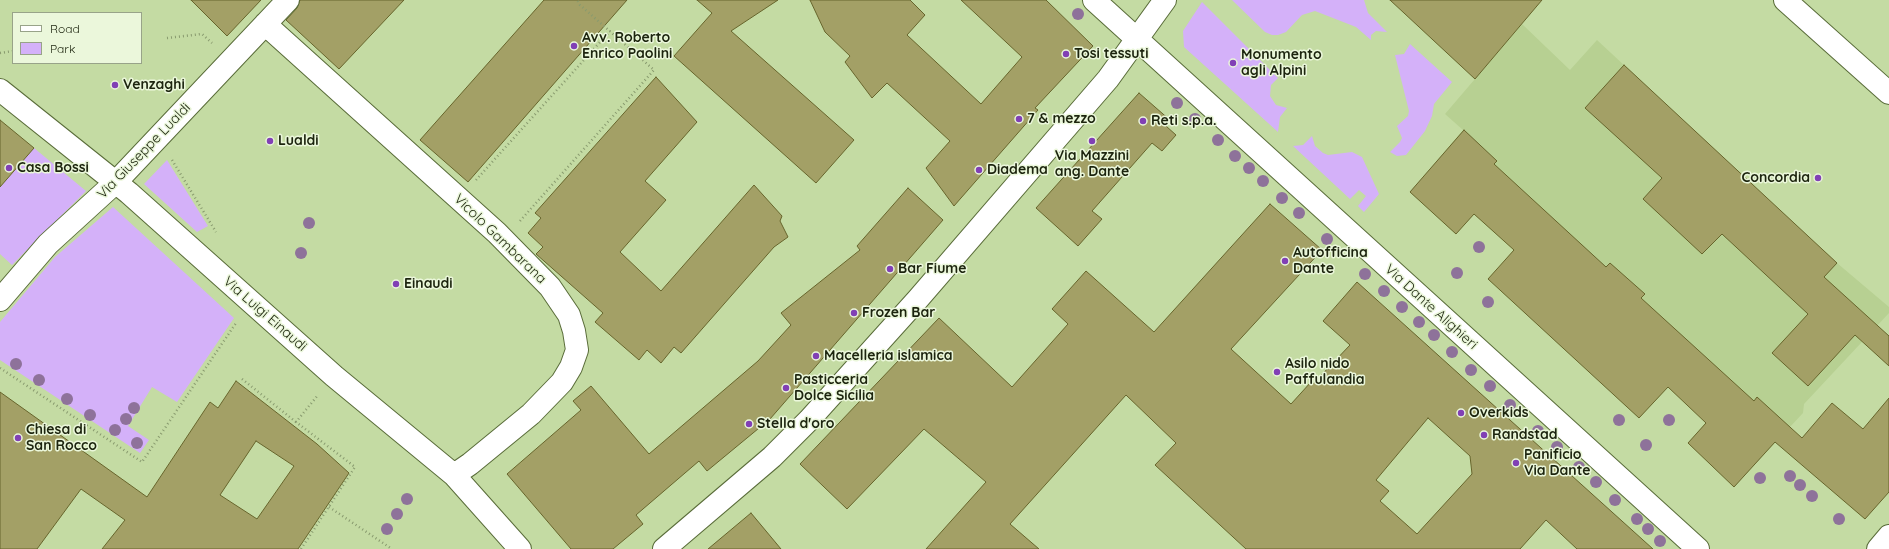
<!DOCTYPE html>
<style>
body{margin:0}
#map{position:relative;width:1889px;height:549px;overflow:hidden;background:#c4dba3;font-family:Quicksand,sans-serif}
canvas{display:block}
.legend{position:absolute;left:12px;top:12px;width:130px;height:52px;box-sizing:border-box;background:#ebf7db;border:1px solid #98a389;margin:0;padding:5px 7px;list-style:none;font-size:12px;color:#1c240e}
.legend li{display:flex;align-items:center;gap:8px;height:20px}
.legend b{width:20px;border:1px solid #98a389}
</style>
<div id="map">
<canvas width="1889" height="549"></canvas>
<ul class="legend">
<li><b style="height:5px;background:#fff"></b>Road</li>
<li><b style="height:11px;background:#d4b1f9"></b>Park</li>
</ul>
</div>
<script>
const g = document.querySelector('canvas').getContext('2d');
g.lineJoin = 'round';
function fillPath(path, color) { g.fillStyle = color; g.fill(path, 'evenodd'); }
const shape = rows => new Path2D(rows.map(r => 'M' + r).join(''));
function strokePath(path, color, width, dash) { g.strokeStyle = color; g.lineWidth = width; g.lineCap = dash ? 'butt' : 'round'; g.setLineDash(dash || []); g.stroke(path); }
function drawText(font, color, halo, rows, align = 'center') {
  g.font = font + ' Quicksand,sans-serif'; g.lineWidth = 3; g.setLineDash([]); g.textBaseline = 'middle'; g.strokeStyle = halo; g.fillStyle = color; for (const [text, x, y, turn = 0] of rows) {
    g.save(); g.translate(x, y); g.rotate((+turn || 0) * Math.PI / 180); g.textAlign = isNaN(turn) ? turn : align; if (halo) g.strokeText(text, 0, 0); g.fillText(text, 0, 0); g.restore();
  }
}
fillPath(shape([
 [1522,24,1570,70,1597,40,1837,263,1889,307,1889,313,1804,404,1803,413,1734,487,1688,443,1706,422,1668,387,1639,418,1592,374,1542,314,1535,322,1488,279,1514,250,1474,214,1456,234,1410,192,1463,130,1445,114]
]), '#b7d092');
fillPath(shape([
 [1232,0,1364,0,1368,13,1387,32,1376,31,1371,35,1371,40,1356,27,1315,11,1302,15,1286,32,1278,35,1272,35,1265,32],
 [1202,2,1278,78,1271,85,1270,96,1276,105,1287,108,1280,117,1278,132,1184,47,1183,31],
 [1410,44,1452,82,1434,104,1432,116,1425,131,1406,155,1397,156,1390,152,1400,142,1402,138,1397,126,1408,116,1409,111,1395,55,1404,54],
 [1312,136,1315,146,1323,153,1328,155,1352,152,1362,157,1379,194,1364,212,1358,206,1366,196,1359,190,1350,199,1293,146,1303,145],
 [34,148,86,191,12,265,0,254,0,187],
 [167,160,208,226,197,232,144,184],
 [113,207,234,318,177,402,152,387,128,426,149,440,140,453,0,360,0,322,55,257]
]), '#d4b1f9');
const building = shape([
 [191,0,261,0,227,36,191,0],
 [300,0,404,0,339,69,286,20,297,8,300,0],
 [544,0,627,0,468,182,420,140,544,0],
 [697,0,778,0,731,31,854,140,816,183,674,56,712,13,697,0],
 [810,0,910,0,925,15,907,35,981,104,1022,57,961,0,1046,0,1093,46,1035,108,1038,110,954,206,926,168,950,141,887,83,872,98,845,62,850,56,825,32,810,0],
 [1390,0,1542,0,1475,79,1390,0],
 [1624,65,1837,263,1824,277,1889,336,1889,366,1855,335,1808,386,1772,353,1808,314,1722,234,1702,254,1643,199,1662,178,1585,108,1624,65],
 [656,77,697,122,645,181,666,200,620,252,661,291,754,185,782,216,780,221,788,237,774,247,681,353,674,347,661,363,647,350,639,360,595,322,603,313,536,254,543,247,528,233,541,218,535,213,656,77],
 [1139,93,1171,121,1166,126,1176,135,1162,151,1152,143,1092,211,1102,219,1078,246,1036,208,1139,93],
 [0,120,34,148,0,187,0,120],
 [1464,130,1497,161,1494,164,1606,267,1610,263,1645,294,1641,298,1754,401,1757,397,1802,438,1832,403,1863,429,1889,398,1889,492,1865,519,1775,442,1734,487,1688,443,1706,423,1668,387,1639,418,1488,279,1514,250,1474,214,1456,234,1410,192,1464,130],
 [908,188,943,220,770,419,707,471,699,461,636,515,643,524,613,549,571,549,507,474,581,410,573,401,591,386,649,454,758,361,791,325,781,313,860,250,857,246,908,188],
 [1270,204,1322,250,1231,349,1291,404,1311,382,1313,384,1350,345,1323,321,1357,282,1653,549,1577,549,1546,520,1520,549,1246,549,1155,465,1176,443,1126,395,1010,524,1039,549,926,549,986,482,924,429,847,509,800,464,939,318,1012,387,1068,324,1052,309,1086,271,1154,332,1270,204],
 [1428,418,1470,456,1472,474,1417,534,1380,501,1389,491,1376,480,1428,418],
 [236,381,317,444,349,473,298,549,102,549,125,520,81,489,37,549,0,549,0,392,147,497,210,402,218,408,236,381],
 [256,441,294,466,257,519,220,495,256,441],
 [751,513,781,549,708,549,751,513]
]);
fillPath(building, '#a3a066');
strokePath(building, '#67652c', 1);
const minor = shape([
 [1094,0,1698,549],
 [1785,0,1889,93],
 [265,24,497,233,550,287,569,315,574,331,577,350,571,367,562,382,531,414,470,464,454,475],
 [0,90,129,193,334,376,454,475,520,549],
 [0,300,48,244,116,182,288,0],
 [664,549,772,457,809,420,918,299,1108,79,1165,0],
 [1878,549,1889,536]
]);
strokePath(minor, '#596c39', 24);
strokePath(shape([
 [167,38,202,34,212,43],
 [0,53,13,51],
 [172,160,216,232],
 [476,180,610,31],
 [520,221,654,70,580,5,577,0],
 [0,368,142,462,236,323],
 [242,379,296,422],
 [329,507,392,549],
 [301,549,355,467,296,422,318,395]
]), '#889a6e', 2.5, [1, 3]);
strokePath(minor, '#fff', 22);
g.fillStyle = '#8e729a';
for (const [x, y] of [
 [1078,14],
 [1177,103],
 [1195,119],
 [1218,140],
 [1235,156],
 [1249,168],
 [1263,181],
 [1282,198],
 [1299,213],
 [309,223],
 [1327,239],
 [1479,247],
 [301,253],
 [1457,273],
 [1365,274],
 [1384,291],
 [1488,302],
 [1402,307],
 [1419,322],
 [1434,335],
 [1452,352],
 [16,364],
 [1471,370],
 [39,380],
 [1490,386],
 [67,399],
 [1510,405],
 [134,408],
 [90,415],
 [126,419],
 [1619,420],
 [1669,420],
 [115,430],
 [1538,431],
 [137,443],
 [1646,445],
 [1557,447],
 [1579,467],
 [1790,476],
 [1760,478],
 [1596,482],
 [1800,485],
 [1812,496],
 [407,499],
 [1615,500],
 [397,514],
 [1637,519],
 [1839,519],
 [387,529],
 [1648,529],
 [1660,541]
]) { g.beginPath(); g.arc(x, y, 6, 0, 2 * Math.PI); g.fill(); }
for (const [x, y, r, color] of [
 [574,46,4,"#8140b5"],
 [1066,54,4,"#8140b5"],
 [1233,63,4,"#8140b5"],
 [115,85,4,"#8140b5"],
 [1019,119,4,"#8140b5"],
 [1143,121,4,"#8140b5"],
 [270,141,4,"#8140b5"],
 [1092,141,4,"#8140b5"],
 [9,168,4,"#8140b5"],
 [979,170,4,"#8140b5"],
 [1818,178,4,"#8140b5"],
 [1285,261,4,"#8140b5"],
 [890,269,4,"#8140b5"],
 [396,284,4,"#8140b5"],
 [854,313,4,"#8140b5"],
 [816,356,4,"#8140b5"],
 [1277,372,4,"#8140b5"],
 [786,388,4,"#8140b5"],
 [1461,413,4,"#8140b5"],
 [749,424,4,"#8140b5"],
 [1484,435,4,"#8140b5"],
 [18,438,4,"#8140b5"],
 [1516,463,4,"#8140b5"]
]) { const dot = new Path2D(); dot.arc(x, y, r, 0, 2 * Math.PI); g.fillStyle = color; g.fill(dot); strokePath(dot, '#ebf7db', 1.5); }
drawText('bold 14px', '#1c240e', '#ebf7db', [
 ["Avv. Roberto",582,38],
 ["Enrico Paolini",582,54],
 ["Tosi tessuti",1074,54],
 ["Monumento",1241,55],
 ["agli Alpini",1241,71],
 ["Venzaghi",123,85],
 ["7 & mezzo",1027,119],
 ["Reti s.p.a.",1151,121],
 ["Lualdi",278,141],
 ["Via Mazzini",1092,156,"center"],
 ["ang. Dante",1092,172,"center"],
 ["Casa Bossi",17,168],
 ["Diadema",987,170],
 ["Concordia",1810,178,"right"],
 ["Autofficina",1293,253],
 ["Dante",1293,269],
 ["Bar Fiume",898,269],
 ["Einaudi",404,284],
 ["Frozen Bar",862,313],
 ["Macelleria islamica",824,356],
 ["Asilo nido",1285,364],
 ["Paffulandia",1285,380],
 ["Pasticceria",794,380],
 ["Dolce Sicilia",794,396],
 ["Overkids",1469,413],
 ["Stella d'oro",757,424],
 ["Chiesa di",26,430],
 ["San Rocco",26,446],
 ["Randstad",1492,435],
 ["Panificio",1524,455],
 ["Via Dante",1524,471]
], 'left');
drawText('14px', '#1c240e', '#ebf7db', [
 ["Via Giuseppe Lualdi",144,151,-46],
 ["Vicolo Gambarana",500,239,44],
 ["Via Dante Alighieri",1431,307,42],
 ["Via Luigi Einaudi",265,314,41]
]);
</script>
